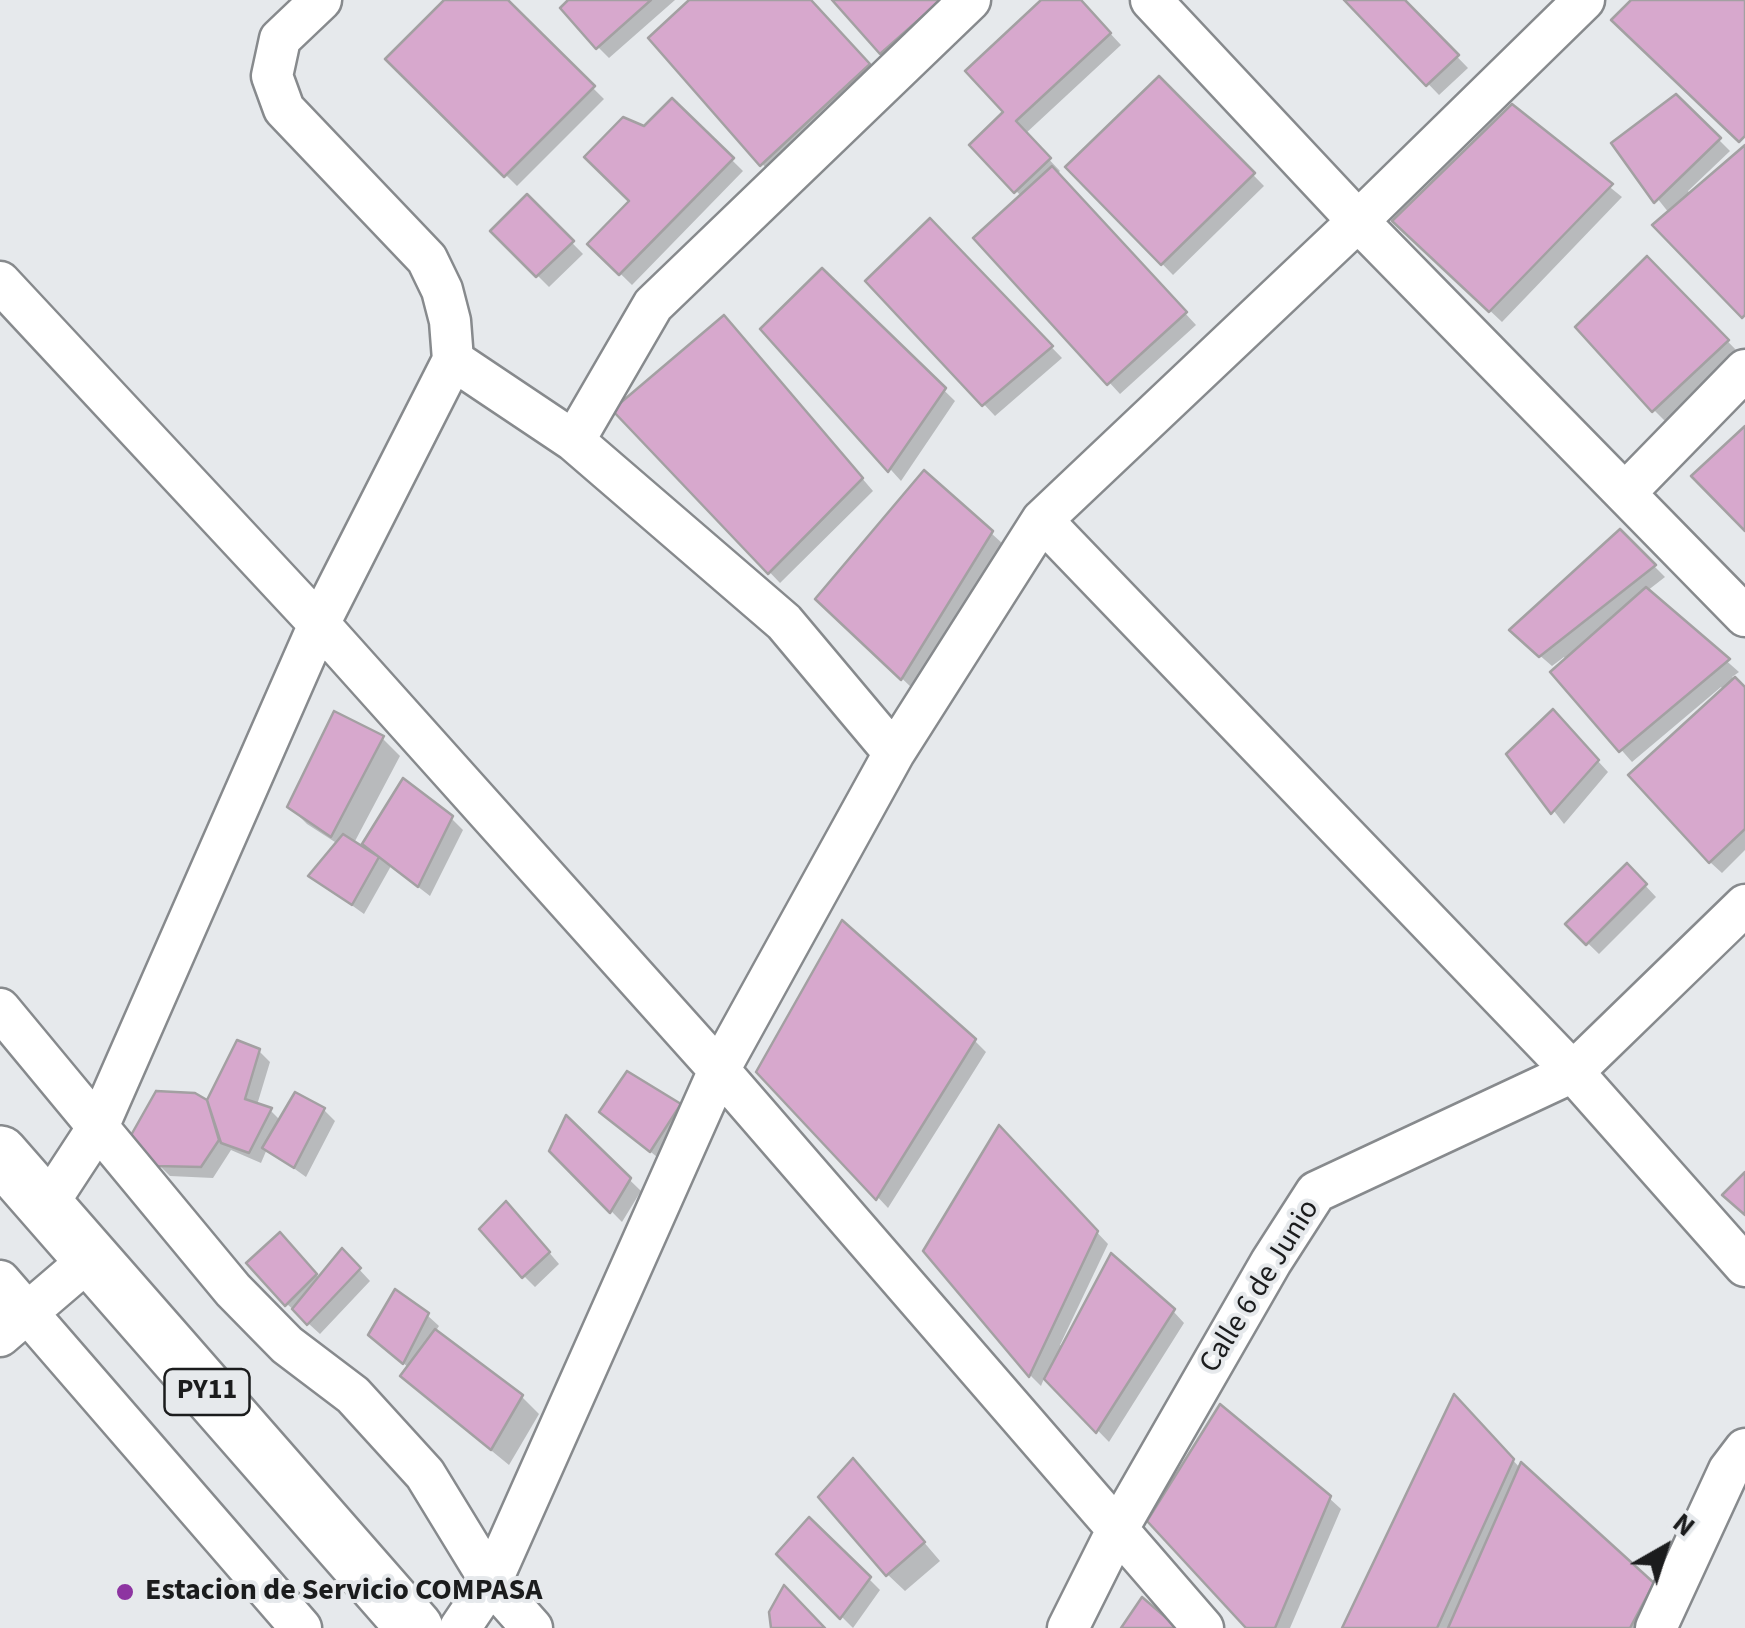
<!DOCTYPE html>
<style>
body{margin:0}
#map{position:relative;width:1745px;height:1628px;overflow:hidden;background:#e6e9ec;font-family:"Source Sans 3",sans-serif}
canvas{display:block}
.north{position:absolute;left:1615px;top:1498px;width:100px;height:100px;-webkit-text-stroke:8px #e6e9ec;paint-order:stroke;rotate:39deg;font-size:28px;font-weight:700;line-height:40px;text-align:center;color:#1b1c1d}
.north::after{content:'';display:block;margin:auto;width:35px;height:45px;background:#1b1c1d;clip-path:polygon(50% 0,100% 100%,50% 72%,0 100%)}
</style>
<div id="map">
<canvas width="1745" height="1628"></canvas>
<div class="north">N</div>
</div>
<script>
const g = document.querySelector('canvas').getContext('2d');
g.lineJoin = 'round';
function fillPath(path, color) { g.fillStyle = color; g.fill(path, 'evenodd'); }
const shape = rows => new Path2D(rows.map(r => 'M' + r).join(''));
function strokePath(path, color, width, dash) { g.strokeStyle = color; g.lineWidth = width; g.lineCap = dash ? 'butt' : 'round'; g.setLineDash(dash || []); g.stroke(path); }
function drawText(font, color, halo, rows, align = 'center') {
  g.font = font + ' "Source Sans 3",sans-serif'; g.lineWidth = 8; g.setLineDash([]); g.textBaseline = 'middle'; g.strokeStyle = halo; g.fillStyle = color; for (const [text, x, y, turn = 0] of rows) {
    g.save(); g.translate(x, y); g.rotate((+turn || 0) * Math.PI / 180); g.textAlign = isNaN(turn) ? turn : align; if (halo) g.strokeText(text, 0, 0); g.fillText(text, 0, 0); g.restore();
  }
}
fillPath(shape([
 [447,0,504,0,604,99,517,186,389,59],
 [572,0,675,0,609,58,598,47],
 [692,0,809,0,879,77,773,176,651,38],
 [836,0,964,0,893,63],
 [1045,0,1079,0,1121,45,1025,134,1060,171,1057,174,1196,325,1120,394,977,239,1022,197,972,145,1007,112],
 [1347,0,1402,0,1468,68,1439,95],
 [1159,79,1264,186,1173,275,1068,167],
 [1676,97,1730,151,1688,191,1691,195,1745,148,1745,317,1656,225,1669,213,1614,144],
 [672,101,743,171,632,285,590,244,632,201,645,129],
 [1512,108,1622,197,1502,322,1395,221],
 [527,197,583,254,549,287,493,231],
 [930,222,1062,358,995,416,868,281],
 [1647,259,1739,353,1665,421,1654,410],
 [822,272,955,401,901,481,764,329],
 [735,330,873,491,780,583,615,410],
 [1620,532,1665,577,1647,591,1739,672,1732,677,1745,690,1745,850,1722,873,1710,862,1724,690,1721,687,1632,762,1553,672,1567,661,1564,657,1552,666,1523,641],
 [991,533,1003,544,913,689,819,599],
 [1564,724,1608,772,1564,824,1510,754],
 [382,738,400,756,354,843,375,856,365,843,451,818,463,830,430,896,391,866,364,914,311,876,338,844,307,824,290,807],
 [1627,866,1656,897,1599,954,1568,924],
 [975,1041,986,1052,888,1208,760,1072],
 [238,1043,259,1051,270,1062,257,1105,270,1110,281,1121,324,1110,335,1121,306,1177,267,1149,261,1163,231,1150,213,1178,170,1176,158,1164,208,1103],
 [628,1074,680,1106,691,1117,662,1161,614,1122],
 [567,1119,641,1191,622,1222,552,1151],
 [999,1129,1108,1244,1060,1345,1064,1347,1173,1311,1184,1323,1109,1442,1045,1376,1041,1386,1031,1376,926,1250],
 [517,1215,559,1264,535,1287,524,1276],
 [291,1247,320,1279,343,1252,370,1281,320,1334,287,1304],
 [427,1315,439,1326,435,1332,522,1397,539,1414,509,1465,421,1393,403,1376,409,1368,383,1346],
 [1465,1408,1521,1469,1663,1596,1647,1628,1344,1628],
 [870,1479,940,1561,905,1591,887,1574],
 [1329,1498,1341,1509,1290,1628,1249,1628],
 [810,1520,880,1590,853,1628,779,1554]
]), '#0003');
const building = shape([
 [444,0,508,0,595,86,504,177,385,59,444,0],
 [568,0,651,0,596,49,560,8,568,0],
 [689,0,811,0,870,64,760,166,648,38,689,0],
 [832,0,941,0,880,54,832,0],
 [1041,0,1081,0,1111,33,1016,121,1051,158,1014,193,969,145,1003,112,965,71,1041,0],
 [1344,0,1405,0,1459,55,1426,86,1344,0],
 [1631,0,1745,0,1745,136,1739,142,1611,20,1631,0],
 [1159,76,1255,173,1161,265,1065,167,1159,76],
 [1676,94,1721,138,1654,203,1611,143,1676,94],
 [672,98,734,158,619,275,587,244,629,201,584,157,623,117,644,126,672,98],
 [1512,104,1613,184,1489,312,1392,221,1512,104],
 [1745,145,1745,315,1742,318,1652,225,1745,145],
 [1052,166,1187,312,1107,385,973,238,1052,166],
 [527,194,574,241,536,277,490,231,527,194],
 [930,218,1053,346,982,406,865,281,930,218],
 [1647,256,1729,340,1652,412,1575,327,1647,256],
 [822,268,946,388,888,472,760,329,822,268],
 [724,315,863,478,768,574,612,410,724,315],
 [1745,426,1745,531,1691,476,1745,426],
 [924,470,993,531,901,680,815,599,924,470],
 [1620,529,1656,565,1539,657,1509,630,1620,529],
 [1646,587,1730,659,1619,752,1550,672,1646,587],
 [1735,677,1745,687,1745,829,1709,863,1628,775,1735,677],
 [1553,709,1599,760,1551,814,1506,754,1553,709],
 [334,711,384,736,331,837,287,807,334,711],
 [403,778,453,816,418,887,362,844,403,778],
 [343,834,379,857,352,905,308,876,343,834],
 [1627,863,1647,884,1586,945,1565,924,1627,863],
 [842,920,976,1039,876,1200,756,1072,842,920],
 [237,1040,260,1049,245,1099,272,1108,249,1153,221,1143,207,1100,237,1040],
 [627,1071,681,1104,650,1152,599,1112,627,1071],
 [156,1091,195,1093,207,1100,219,1140,201,1167,156,1166,130,1137,156,1091],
 [295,1092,325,1108,294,1168,262,1148,295,1092],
 [566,1115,631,1178,610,1213,549,1151,566,1115],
 [999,1125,1098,1231,1029,1377,923,1251,999,1125],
 [1745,1172,1745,1215,1722,1195,1745,1172],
 [506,1201,550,1252,522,1278,479,1229,506,1201],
 [280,1232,317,1274,285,1306,246,1263,280,1232],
 [342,1248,361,1268,307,1325,292,1309,342,1248],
 [1111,1253,1175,1309,1096,1433,1044,1379,1111,1253],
 [395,1289,429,1313,403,1364,368,1335,395,1289],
 [435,1329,523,1395,491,1450,400,1376,435,1329],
 [1454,1394,1514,1459,1437,1628,1342,1628,1454,1394],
 [1220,1404,1331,1496,1275,1628,1246,1628,1147,1521,1220,1404],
 [853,1458,925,1542,886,1576,818,1497,853,1458],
 [1521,1462,1654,1583,1630,1628,1448,1628,1521,1462],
 [809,1517,871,1577,840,1619,776,1554,809,1517],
 [784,1585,825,1628,771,1628,769,1612,784,1585],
 [1142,1597,1178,1628,1121,1628,1142,1597]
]);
fillPath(building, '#d7a8cd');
strokePath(building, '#a3a0a2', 2.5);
const minor = shape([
 [1151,0,1358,221,1745,616],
 [0,282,319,624,719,1070,1203,1628],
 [453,360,574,441,784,622,894,753],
 [574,441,653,305,970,0],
 [1626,492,1745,370],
 [1042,520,1573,1072,1745,1266],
 [0,1009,233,1290,287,1345,353,1395,425,1474,491,1582,532,1628],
 [45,1208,98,1127,319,624,453,360,450,321,442,290,427,259,284,109,272,76,280,39,321,0],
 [0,1281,301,1628],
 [0,1336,90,1259],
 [460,1628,491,1582,719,1070,894,753,1042,520,1358,221,1584,0],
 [1068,1628,1117,1530,1271,1262,1316,1192,1573,1072,1745,905],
 [1656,1628,1729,1470,1745,1449]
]);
const highway = shape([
 [0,1154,415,1628]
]);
strokePath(minor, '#878a8d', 45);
strokePath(highway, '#878a8d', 60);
strokePath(minor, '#fff', 40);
strokePath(highway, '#fff', 55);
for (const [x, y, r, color] of [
 [125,1592,10,"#8d34a1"]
]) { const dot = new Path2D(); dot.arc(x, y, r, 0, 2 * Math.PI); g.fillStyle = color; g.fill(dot); strokePath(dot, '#e6e9ec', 4); }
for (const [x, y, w] of [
 [207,1392,85]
]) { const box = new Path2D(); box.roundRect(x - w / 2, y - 23, w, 46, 8); g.fillStyle = '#e6e9ec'; g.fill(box); strokePath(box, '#1b1c1d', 2.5); }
drawText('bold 28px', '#1b1c1d', null, [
 ["PY11",207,1392]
]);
drawText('30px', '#1b1c1d', '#e6e9ec', [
 ["Calle 6 de Junio",1261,1287,-58]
]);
drawText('bold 30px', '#1b1c1d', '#e6e9ec', [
 ["Estacion de Servicio COMPASA",145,1592]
], 'left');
</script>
